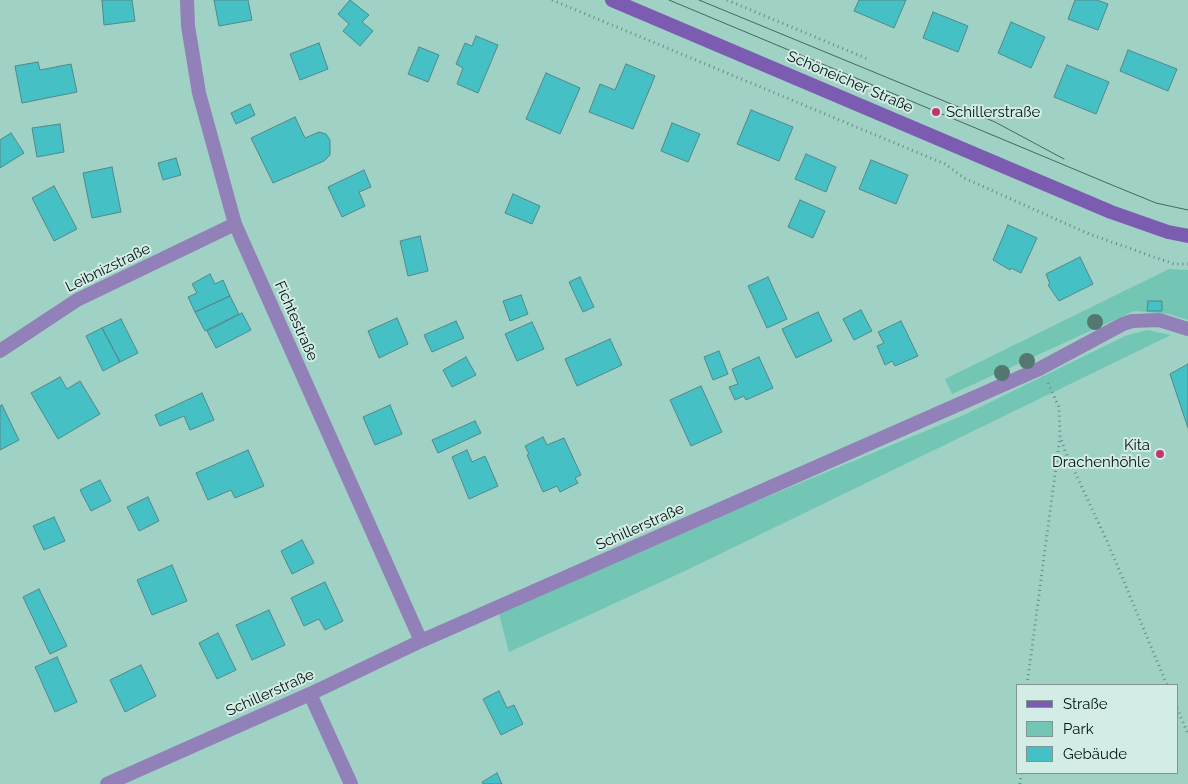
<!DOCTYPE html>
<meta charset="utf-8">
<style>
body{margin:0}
#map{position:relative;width:1188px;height:784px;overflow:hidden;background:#9fd1c5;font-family:Raleway,sans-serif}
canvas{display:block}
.legend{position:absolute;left:1016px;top:684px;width:162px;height:90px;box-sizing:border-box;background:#d3ece5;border:1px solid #7f9690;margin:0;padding:6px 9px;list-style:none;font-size:15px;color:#021410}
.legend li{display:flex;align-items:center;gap:10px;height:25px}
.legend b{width:25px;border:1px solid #7f9690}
</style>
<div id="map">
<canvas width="1188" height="784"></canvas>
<ul class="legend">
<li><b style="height:6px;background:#7b5cb1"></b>Straße</li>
<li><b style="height:14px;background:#73c6b4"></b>Park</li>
<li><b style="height:14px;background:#45c0c5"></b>Gebäude</li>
</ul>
</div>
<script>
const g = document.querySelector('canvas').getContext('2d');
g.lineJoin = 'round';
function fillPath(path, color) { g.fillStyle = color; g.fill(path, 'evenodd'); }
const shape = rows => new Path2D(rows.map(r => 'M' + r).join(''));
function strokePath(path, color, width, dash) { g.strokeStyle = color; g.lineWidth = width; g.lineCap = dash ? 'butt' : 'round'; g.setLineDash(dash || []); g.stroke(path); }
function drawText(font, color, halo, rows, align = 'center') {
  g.font = font + ' Raleway,sans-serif'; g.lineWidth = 4; g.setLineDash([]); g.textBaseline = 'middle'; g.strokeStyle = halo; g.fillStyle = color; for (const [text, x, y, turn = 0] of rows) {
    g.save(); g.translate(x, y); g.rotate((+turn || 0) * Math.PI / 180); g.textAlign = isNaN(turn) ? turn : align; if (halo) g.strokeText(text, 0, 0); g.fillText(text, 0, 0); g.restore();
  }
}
fillPath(shape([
 [1169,269,1188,270,1188,320,1169,314,1134,311,952,394,945,379],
 [1147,330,1171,335,689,569,509,652,499,614,668,538,964,415,1125,336]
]), '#73c6b4');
const building = shape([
 [102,0,132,0,135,21,104,25,102,0],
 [214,0,248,0,252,20,219,26,214,0],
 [350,0,369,15,362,22,373,31,360,46,343,31,349,24,338,14,350,0],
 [859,0,906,0,894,28,854,11,859,0],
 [1075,0,1097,0,1108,4,1098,30,1068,19,1075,0],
 [933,12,968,26,958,52,923,38,933,12],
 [1011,22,1045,37,1031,68,998,53,1011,22],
 [476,36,498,45,478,93,457,84,463,68,456,64,465,43,472,46,476,36],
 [319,43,328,69,300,80,290,54,319,43],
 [419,47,439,55,428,82,408,74,419,47],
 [1128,50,1177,69,1168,91,1120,71,1128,50],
 [38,62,40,70,71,64,77,92,22,103,15,66,38,62],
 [626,64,655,76,633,129,589,112,600,84,615,90,626,64],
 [1067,65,1109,82,1096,114,1054,97,1067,65],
 [546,73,580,88,560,134,526,119,546,73],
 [250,104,255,115,236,124,231,113,250,104],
 [751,110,793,127,779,161,737,144,751,110],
 [295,117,305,138,319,132,326,134,330,140,330,155,324,161,273,183,251,138,295,117],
 [672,123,700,134,688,162,661,151,672,123],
 [60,124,64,152,37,157,32,128,60,124],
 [11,133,24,153,0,168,0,140,11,133],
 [806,154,836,167,826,192,795,179,806,154],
 [176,158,181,175,163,180,158,163,176,158],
 [871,160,908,175,896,204,859,189,871,160],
 [112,167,121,212,92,218,83,173,112,167],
 [364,170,371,187,359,192,365,206,342,217,328,187,364,170],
 [54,186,77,229,54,241,32,198,54,186],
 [513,194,540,206,532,224,505,213,513,194],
 [800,200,825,211,813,238,788,227,800,200],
 [1008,225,1037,238,1021,273,1011,268,1010,270,993,260,1008,225],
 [420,236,428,271,408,276,400,241,420,236],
 [1080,257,1093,284,1059,301,1048,285,1050,284,1046,274,1080,257],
 [210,274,215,284,223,280,230,296,195,312,188,297,197,293,192,284,210,274],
 [580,277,594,307,583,312,569,282,580,277],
 [768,277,787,319,767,328,748,286,768,277],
 [521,295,528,314,510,321,503,301,521,295],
 [230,296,239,314,205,331,195,312,230,296],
 [1148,301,1162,301,1162,311,1147,311,1148,301],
 [861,310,872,331,854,340,843,319,861,310],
 [818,312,832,341,796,358,782,329,818,312],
 [242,313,251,330,216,348,207,331,242,313],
 [397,318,408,344,379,358,368,331,397,318],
 [121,319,138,353,120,362,102,328,121,319],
 [456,321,464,338,432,352,424,335,456,321],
 [901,321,918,356,895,366,892,361,885,365,877,346,884,343,878,332,901,321],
 [532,322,544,349,517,361,505,334,532,322],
 [102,328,120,362,103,371,86,336,102,328],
 [610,339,622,365,577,386,565,359,610,339],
 [719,351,728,374,713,380,704,357,719,351],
 [466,357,476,375,452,387,443,370,466,357],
 [759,357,773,388,746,400,744,396,735,400,729,387,738,384,732,369,759,357],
 [1188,364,1188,428,1170,374,1188,364],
 [60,377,67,389,80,381,100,414,58,439,31,393,60,377],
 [701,386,722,432,691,446,670,400,701,386],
 [202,393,214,420,190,430,184,416,160,426,155,415,202,393],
 [2,405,19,440,0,450,0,406,2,405],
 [390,405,402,434,375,445,363,417,390,405],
 [475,421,481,433,438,453,432,440,475,421],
 [543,437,547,445,564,438,581,475,575,478,578,483,560,492,557,486,543,492,527,455,529,454,525,446,543,437],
 [248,450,264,486,235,498,231,490,208,500,196,473,248,450],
 [467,450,472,462,485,456,498,486,469,499,452,457,467,450],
 [100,480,111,501,91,511,80,490,100,480],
 [148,497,159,521,139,531,127,507,148,497],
 [54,517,65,541,44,550,33,526,54,517],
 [302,540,314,563,292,574,281,551,302,540],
 [172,565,187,601,152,615,137,580,172,565],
 [325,582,343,621,325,630,319,619,304,626,291,598,325,582],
 [39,589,67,646,50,654,23,597,39,589],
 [269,610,285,645,252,660,236,625,269,610],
 [218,633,236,670,217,679,199,643,218,633],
 [57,657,77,702,55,712,35,667,57,657],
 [141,665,156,696,125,712,110,680,141,665],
 [499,691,507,708,514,705,523,724,501,735,483,699,499,691],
 [497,773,502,784,483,784,482,782,497,773]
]);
fillPath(building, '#45c0c5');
strokePath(building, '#548789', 1);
strokePath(shape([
 [552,0,945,164,964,178,1089,234,1174,264,1188,264],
 [727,0,870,60],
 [1048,383,1059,407,1060,436,1065,451,1107,541,1167,685],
 [1027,685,1060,437],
 [1177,708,1188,734],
 [1020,784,1021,773]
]), '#668c83', 3, [1, 4]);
strokePath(shape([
 [187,0,188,26,199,93,235,224,421,641],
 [0,351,77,300,235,224],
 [310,694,351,784],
 [107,784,310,694,421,641,1039,369,1123,324,1132,321,1159,320,1188,329]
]), '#9280b9', 14);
strokePath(shape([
 [612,0,1111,212,1168,232,1188,236]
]), '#7b5cb1', 14);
strokePath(shape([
 [669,0,1112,185,1156,203,1188,210],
 [699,0,995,122,1064,159]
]), '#47675f', 1);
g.fillStyle = '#547870';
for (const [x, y] of [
 [1095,322],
 [1027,361],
 [1002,373]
]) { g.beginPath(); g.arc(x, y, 8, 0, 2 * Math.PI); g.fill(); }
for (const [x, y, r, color] of [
 [936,112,5,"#bf3671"],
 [1160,454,5,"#bf3671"]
]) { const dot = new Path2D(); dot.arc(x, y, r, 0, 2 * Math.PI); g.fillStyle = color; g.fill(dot); strokePath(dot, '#d3ece5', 2); }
drawText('15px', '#021410', '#d3ece5', [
 ["Schöneicher Straße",850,82,23],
 ["Leibnizstraße",108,268,-26],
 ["Fichtestraße",296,321,66],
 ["Schillerstraße",640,527,-24],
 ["Schillerstraße",270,693,-24]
]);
drawText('15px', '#021410', '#d3ece5', [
 ["Schillerstraße",946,112],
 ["Kita",1150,445,"right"],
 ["Drachenhöhle",1150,462,"right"]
], 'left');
</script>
